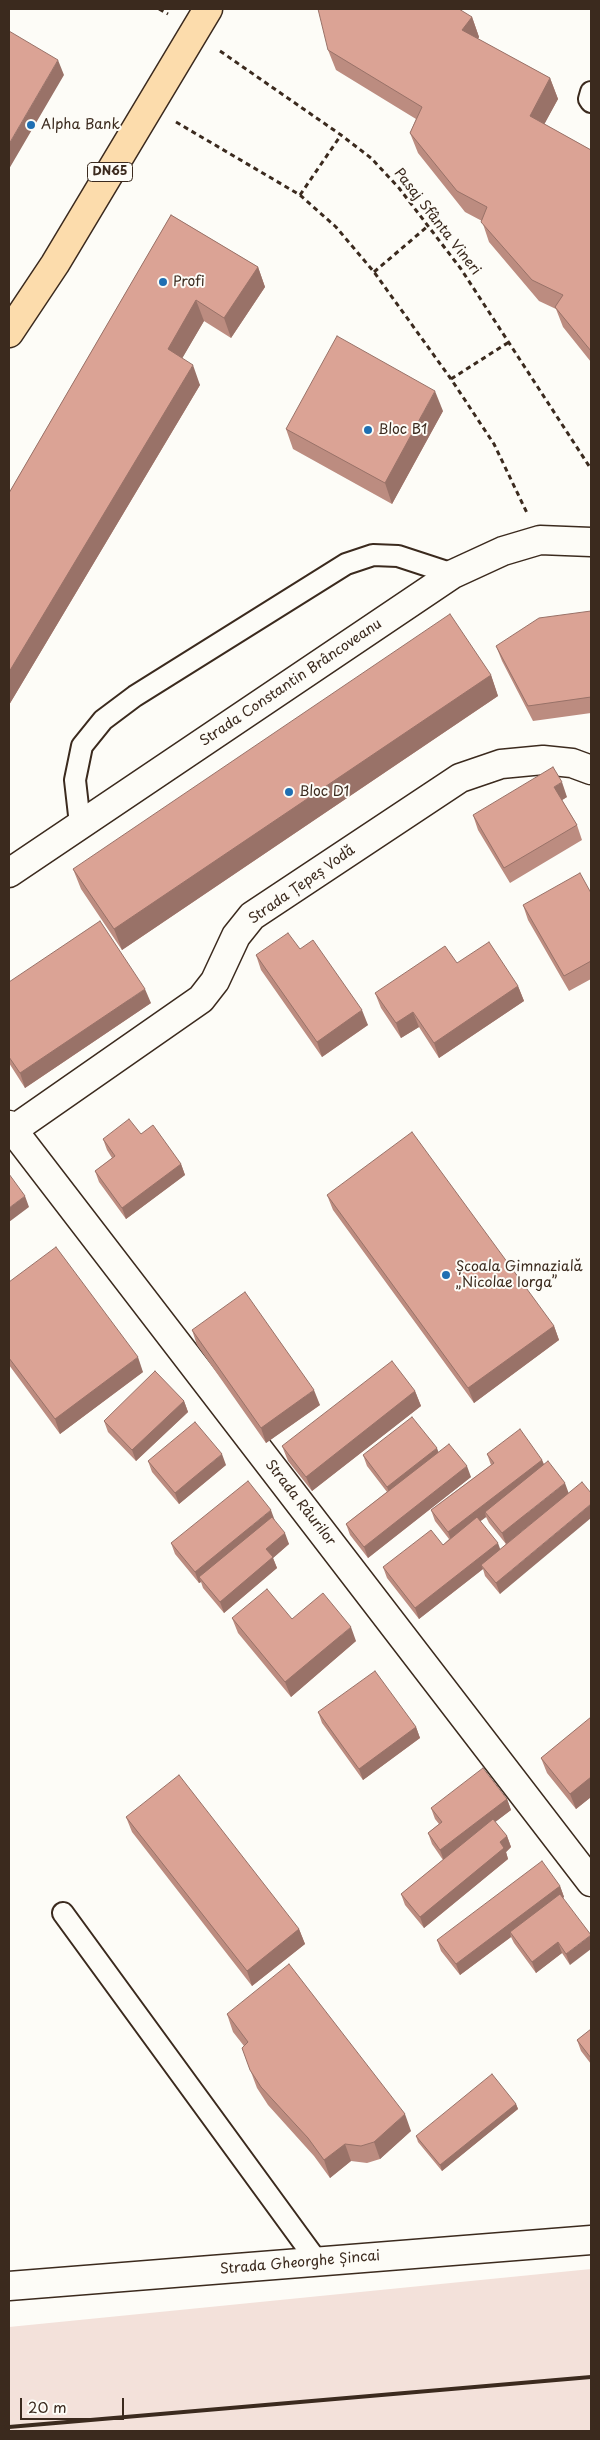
<!DOCTYPE html>
<meta charset="utf-8">
<style>
body{margin:0}
#map{position:relative;width:600px;height:2440px;overflow:hidden;background:#fdfcf7;font-family:"Playpen Sans",sans-serif}
canvas{display:block}
.frame{position:absolute;inset:0;border:10px solid #3b2a1e;pointer-events:none}
.scale{position:absolute;left:20px;top:2398px;width:104px;height:22px;box-sizing:border-box;border:2px solid #3b2a1e;border-top:0;padding-left:6px;font-size:15px;line-height:18px;white-space:nowrap;color:#3b2a1e;-webkit-text-stroke:4px #fdfcf7;paint-order:stroke}
</style>
<div id="map">
<canvas width="600" height="2440"></canvas>
<div class="frame"></div>
<div class="scale">20 m</div>
</div>
<script>
const g = document.querySelector('canvas').getContext('2d');
g.lineJoin = 'round';
function fillPath(path, color) { g.fillStyle = color; g.fill(path, 'evenodd'); }
const shape = rows => new Path2D(rows.map(r => 'M' + r).join(''));
function strokePath(path, color, width, dash) { g.strokeStyle = color; g.lineWidth = width; g.lineCap = dash ? 'butt' : 'round'; g.setLineDash(dash || []); g.stroke(path); }
function drawText(font, color, halo, rows, align = 'center') {
  g.font = font + ' "Playpen Sans",sans-serif'; g.lineWidth = 4; g.setLineDash([]); g.textBaseline = 'middle'; g.strokeStyle = halo; g.fillStyle = color; for (const [text, x, y, turn = 0] of rows) {
    g.save(); g.translate(x, y); g.rotate((+turn || 0) * Math.PI / 180); g.textAlign = isNaN(turn) ? turn : align; if (halo) g.strokeText(text, 0, 0); g.fillText(text, 0, 0); g.restore();
  }
}
fillPath(shape([
 [591,2269,591,2431,9,2431,9,2327]
]), '#f3e1da');
const service = shape([
 [591,92,589,99,591,102],
 [80,824,75,780,82,746,103,720,135,696,346,564,373,555,398,556,453,574],
 [63,1913,317,2261]
]);
const minor = shape([
 [9,873,453,574,503,551,540,540,591,542],
 [9,1125,591,1882],
 [13,1130,201,999,215,981,236,936,252,916,460,778,501,764,543,760,572,763,591,770]
]);
const secondary = shape([
 [9,2286,591,2240]
]);
const primary = shape([
 [9,333,55,264,208,9]
]);
strokePath(service, '#3b2a1e', 24);
strokePath(minor, '#3b2a1e', 31);
strokePath(secondary, '#3b2a1e', 31);
strokePath(primary, '#3b2a1e', 31);
strokePath(shape([
 [159,9,168,14],
 [220,51,341,135,371,158,399,188,461,269,591,469],
 [176,122,300,195,336,227,374,272,451,379,494,444,527,513],
 [300,195,341,135],
 [374,272,428,226],
 [451,379,509,342]
]), '#3b2a1e', 3, [5, 4]);
strokePath(service, '#fdfcf7', 20);
strokePath(minor, '#fdfcf7', 28);
strokePath(secondary, '#fdfcf7', 28);
strokePath(primary, '#fcdcac', 28);
strokePath(shape([
 [9,2427,591,2377]
]), '#3b2a1e', 4);
fillPath(shape([
 [472,17,479,37,478,39,550,78,558,99,544,124,591,150,591,362,563,327,556,309,539,301,489,242,482,221,465,212,418,153,410,133,416,119,336,70,328,50],
 [171,215,258,267,265,287,231,338,204,321,182,358,200,385,9,705,9,493],
 [443,411,392,504,293,449,286,429],
 [591,611,591,713,533,721,502,661,496,646],
 [491,675,498,696,122,950,81,889,73,869],
 [567,797,562,800,577,825,582,840,510,883,478,830,473,815],
 [591,893,591,979,569,991,528,920,523,905],
 [300,949,368,1025,322,1057,261,970,256,955],
 [457,963,518,986,524,1001,439,1058,419,1027,401,1038,381,1008,375,993],
 [9,982,151,1003,25,1088,9,1063],
 [141,1134,181,1164,185,1175,126,1219,99,1182,95,1171,112,1158,107,1150,103,1139],
 [327,1195,554,1326,559,1340,474,1403,333,1210],
 [9,1282,143,1372,60,1434,9,1365],
 [192,1330,320,1405,266,1443,197,1345],
 [415,1391,421,1406,312,1491,288,1461,282,1446],
 [184,1401,188,1412,136,1461,108,1432,104,1421],
 [438,1452,471,1477,368,1558,350,1535,346,1524,387,1492,367,1466,363,1455],
 [487,1454,542,1460,544,1464,500,1594,485,1576,483,1569,419,1619,387,1578,383,1567,443,1545,449,1539,435,1521,431,1510,491,1465],
 [486,1517,489,1523,506,1544,500,1550,480,1521],
 [148,1461,226,1465,179,1504,152,1472],
 [275,1521,289,1544,273,1558,277,1568,224,1613,203,1588,201,1582,199,1583,175,1554,171,1543],
 [232,1618,292,1619,356,1641,291,1697,238,1633],
 [318,1712,416,1727,420,1738,363,1780,322,1723],
 [591,1718,591,1797,576,1809,547,1773,541,1758],
 [507,1799,511,1810,495,1822,507,1836,511,1847,506,1852,508,1859,424,1928,405,1905,401,1894,443,1860,432,1844,428,1833,439,1824,435,1819,431,1808],
 [126,1817,299,1929,305,1944,252,1986,132,1832],
 [560,1886,564,1897,563,1898,570,1965,562,1953,536,1973,514,1943,511,1937,460,1975,441,1951,437,1940],
 [227,2014,411,2131,380,2159,367,2163,351,2161,330,2178,314,2156,268,2105,257,2088,242,2048,244,2046,233,2032],
 [591,2029,591,2064,581,2051,577,2040],
 [516,2104,518,2109,442,2171,418,2142,416,2136]
]), '#bc8c80');
fillPath(shape([
 [472,17,479,37,470,51,462,30],
 [58,60,64,75,9,169,9,144],
 [550,78,558,99,538,136,530,116],
 [258,267,265,287,231,338,224,318],
 [196,300,204,321,176,369,168,349],
 [193,365,200,385,9,705,9,672],
 [435,391,443,411,392,504,385,483],
 [491,675,498,696,122,950,114,929],
 [562,782,567,797,559,802,554,787],
 [518,986,524,1001,439,1058,434,1043],
 [145,989,151,1003,25,1088,20,1073],
 [362,1010,368,1025,322,1057,317,1042],
 [413,1012,419,1027,401,1038,396,1023],
 [181,1164,185,1175,126,1219,122,1208],
 [25,1196,29,1207,9,1222,9,1208],
 [554,1326,559,1340,474,1403,468,1388],
 [138,1357,143,1372,60,1434,55,1419],
 [314,1390,320,1405,266,1443,261,1428],
 [415,1391,421,1406,312,1491,306,1477],
 [184,1401,188,1412,136,1461,132,1450],
 [437,1448,441,1459,391,1498,387,1487],
 [222,1454,226,1465,179,1504,175,1493],
 [542,1460,546,1471,485,1512,486,1517,452,1543,448,1532],
 [467,1466,471,1477,368,1558,364,1547],
 [565,1483,569,1494,506,1544,502,1533],
 [591,1504,591,1518,500,1594,496,1583],
 [271,1510,275,1521,199,1577,201,1582,199,1583,195,1572],
 [285,1533,289,1544,273,1558,277,1568,224,1613,220,1602,266,1549],
 [498,1543,502,1554,481,1565,483,1569,419,1619,415,1608],
 [351,1627,356,1641,291,1697,285,1682],
 [416,1727,420,1738,363,1780,359,1769],
 [591,1777,591,1797,576,1809,570,1794],
 [507,1799,511,1810,444,1861,440,1850],
 [507,1836,511,1847,506,1852,508,1859,424,1928,420,1917,500,1842],
 [560,1886,564,1897,513,1936,510,1932,511,1937,460,1975,456,1964],
 [299,1929,305,1944,252,1986,247,1971],
 [591,1935,591,1949,570,1965,566,1954],
 [558,1942,562,1953,536,1973,532,1962],
 [516,2104,518,2109,442,2171,440,2165],
 [405,2114,411,2131,380,2159,374,2142],
 [345,2144,351,2161,330,2178,324,2160]
]), '#997268');
const building = shape([
 [318,9,459,9,472,17,462,30,550,78,530,116,591,150,591,351,555,307,563,295,532,280,481,222,487,207,457,191,410,133,422,107,328,50,318,9],
 [9,31,58,60,9,144,9,31],
 [171,215,258,267,224,318,196,300,168,349,193,365,9,672,9,493,171,215],
 [337,336,435,391,385,483,286,429,337,336],
 [591,611,591,697,528,706,496,646,539,618,591,611],
 [450,614,491,675,114,929,73,869,450,614],
 [553,767,562,782,554,787,577,825,504,868,473,815,553,767],
 [580,873,591,893,591,961,564,976,523,905,580,873],
 [100,921,145,989,20,1073,9,1057,9,982,100,921],
 [288,933,300,949,313,940,362,1010,317,1042,256,955,288,933],
 [489,942,518,986,434,1043,413,1012,396,1023,375,993,445,946,457,963,489,942],
 [129,1119,141,1134,153,1125,181,1164,122,1208,95,1171,115,1156,103,1139,129,1119],
 [412,1132,554,1326,468,1388,327,1195,412,1132],
 [9,1174,25,1196,9,1208,9,1174],
 [56,1247,138,1357,55,1419,9,1358,9,1282,56,1247],
 [245,1292,314,1390,261,1428,192,1330,245,1292],
 [392,1361,415,1391,306,1477,282,1446,392,1361],
 [155,1371,184,1401,132,1450,104,1421,155,1371],
 [412,1417,437,1448,387,1487,363,1455,412,1417],
 [195,1422,222,1454,175,1493,148,1461,195,1422],
 [520,1429,542,1460,448,1532,431,1510,494,1463,487,1454,520,1429],
 [449,1444,467,1466,364,1547,346,1524,449,1444],
 [548,1461,565,1483,502,1533,485,1512,548,1461],
 [248,1481,271,1510,195,1572,171,1543,248,1481],
 [582,1482,591,1493,591,1504,496,1583,481,1565,582,1482],
 [272,1517,285,1533,266,1549,273,1557,220,1602,199,1577,272,1517],
 [477,1517,498,1543,415,1608,383,1567,431,1530,443,1545,477,1517],
 [267,1589,292,1619,323,1593,351,1627,285,1682,232,1618,267,1589],
 [375,1671,416,1727,359,1769,318,1712,375,1671],
 [591,1717,591,1777,570,1794,541,1758,591,1717],
 [483,1768,507,1799,440,1850,428,1833,442,1822,431,1808,483,1768],
 [179,1775,299,1929,247,1971,126,1817,179,1775],
 [493,1819,507,1836,500,1842,504,1848,420,1917,401,1894,493,1819],
 [542,1861,560,1886,456,1964,437,1940,542,1861],
 [560,1894,591,1935,566,1954,558,1942,532,1962,510,1932,560,1894],
 [289,1964,405,2114,374,2142,361,2146,345,2144,324,2160,308,2138,261,2087,250,2070,242,2048,248,2042,227,2014,289,1964],
 [591,2029,591,2058,577,2040,591,2029],
 [492,2074,516,2104,440,2165,416,2136,492,2074]
]);
fillPath(building, '#dba395');
strokePath(building, '#997268', 1);
for (const [x, y, r, color] of [
 [31,125,5,"#1f6fb2"],
 [163,282,5,"#1f6fb2"],
 [368,430,5,"#1f6fb2"],
 [289,792,5,"#1f6fb2"],
 [446,1275,5,"#1f6fb2"]
]) { const dot = new Path2D(); dot.arc(x, y, r, 0, 2 * Math.PI); g.fillStyle = color; g.fill(dot); strokePath(dot, '#fdfcf7', 2); }
for (const [x, y, w] of [
 [110,172,45]
]) { const box = new Path2D(); box.roundRect(x - w / 2, y - 9.5, w, 19, 4); g.fillStyle = '#fdfcf7'; g.fill(box); strokePath(box, '#3b2a1e', 1); }
drawText('bold 12px', '#3b2a1e', null, [
 ["DN65",110,172]
]);
drawText('14px', '#3b2a1e', '#fdfcf7', [
 ["Alpha Bank",41,125],
 ["Profi",173,282],
 ["Bloc B1",378,430],
 ["Bloc D1",299,792],
 ["Școala Gimnazială",456,1267],
 ["„Nicolae Iorga”",456,1283]
], 'left');
drawText('14px', '#3b2a1e', '#fdfcf7', [
 ["Pasaj Sfânta Vineri",437,222,52],
 ["Strada Constantin Brâncoveanu",291,683,-34],
 ["Strada Țepeș Vodă",302,885,-35],
 ["Strada Râurilor",300,1503,52],
 ["Strada Gheorghe Șincai",300,2263,-5]
]);
</script>
